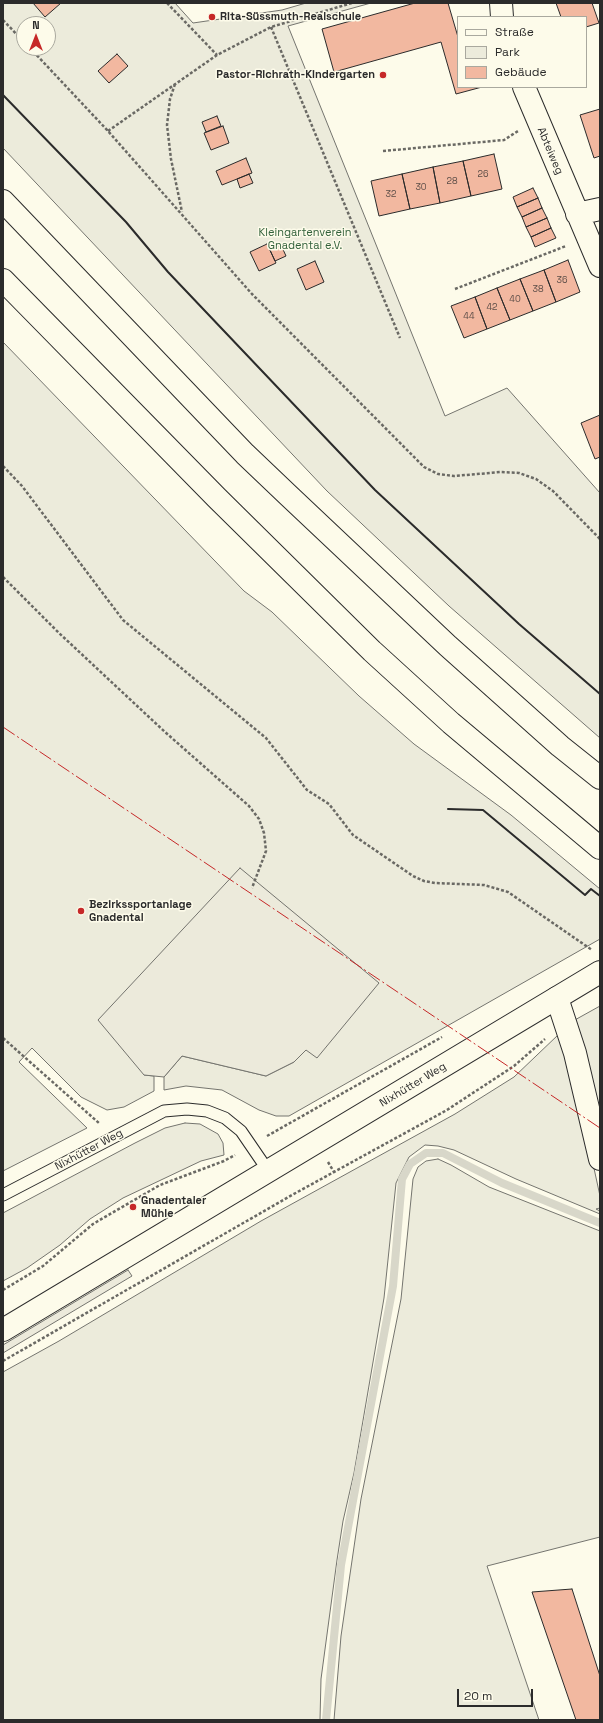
<!DOCTYPE html>
<meta charset="utf-8">
<style>
body{margin:0}
#map{position:relative;width:603px;height:1723px;overflow:hidden;background:#fdfbea;font-family:"Space Grotesk",sans-serif}
canvas{display:block}
.frame{position:absolute;inset:0;border:4px solid #2b2b2b;pointer-events:none}
.legend{position:absolute;left:457px;top:16px;width:130px;height:72px;box-sizing:border-box;background:#fdfbea;border:1px solid #a9a89e;margin:0;padding:5px 7px;list-style:none;font-size:12px;color:#2b2b2b}
.legend li{display:flex;align-items:center;gap:8px;height:20px}
.legend b{width:20px;border:1px solid #a9a89e}
.north{position:absolute;left:16px;top:16px;width:40px;height:40px;box-sizing:border-box;background:#fdfbea;border:1px solid #a9a89e;border-radius:50%;rotate:0deg;font-size:11px;font-weight:700;line-height:16px;text-align:center;color:#2b2b2b}
.north::after{content:'';display:block;margin:auto;width:14px;height:18px;background:#c62828;clip-path:polygon(50% 0,100% 100%,50% 72%,0 100%)}
.scale{position:absolute;left:457px;top:1689px;width:76px;height:18px;box-sizing:border-box;border:2px solid #2b2b2b;border-top:0;padding-left:5px;font-size:12px;line-height:14px;white-space:nowrap;color:#2b2b2b;-webkit-text-stroke:3px #fdfbea;paint-order:stroke}
</style>
<div id="map">
<canvas width="603" height="1723"></canvas>
<div class="frame"></div>
<ul class="legend">
<li><b style="height:5px;background:#fdfbea"></b>Straße</li>
<li><b style="height:11px;background:#ecebdb"></b>Park</li>
<li><b style="height:11px;background:#f2b8a0"></b>Gebäude</li>
</ul>
<div class="north">N</div>
<div class="scale">20 m</div>
</div>
<script>
const g = document.querySelector('canvas').getContext('2d');
g.lineJoin = 'round';
function fillPath(path, color) { g.fillStyle = color; g.fill(path, 'evenodd'); }
const shape = rows => new Path2D(rows.map(r => 'M' + r).join(''));
function strokePath(path, color, width, dash) { g.strokeStyle = color; g.lineWidth = width; g.lineCap = dash ? 'butt' : 'round'; g.setLineDash(dash || []); g.stroke(path); }
function drawText(font, color, halo, rows, align = 'center') {
  g.font = font + ' "Space Grotesk",sans-serif'; g.lineWidth = 3; g.setLineDash([]); g.textBaseline = 'middle'; g.strokeStyle = halo; g.fillStyle = color; for (const [text, x, y, turn = 0] of rows) {
    g.save(); g.translate(x, y); g.rotate((+turn || 0) * Math.PI / 180); g.textAlign = isNaN(turn) ? turn : align; if (halo) g.strokeText(text, 0, 0); g.fillText(text, 0, 0); g.restore();
  }
}
const green = shape([
 [3,3,175,3,193,23,282,10,306,3,371,3,288,26,445,416,507,388,600,493,600,738,449,606,327,491,3,148,3,3],
 [24,24,48,24,48,48,24,48,24,24],
 [3,342,244,591,272,612,359,696,414,744,511,815,600,889,600,939,289,1116,276,1116,259,1110,222,1090,186,1086,164,1090,164,1077,182,1056,266,1076,294,1062,306,1050,240,868,144,1075,154,1076,154,1091,124,1107,107,1110,81,1097,32,1048,19,1062,87,1128,3,1171,3,342],
 [600,1006,600,1129,573,1021,600,1006],
 [558,1035,574,1076,600,1196,600,1208,596,1209,600,1211,600,1214,516,1179,454,1150,438,1146,425,1145,409,1157,396,1183,384,1298,354,1473,343,1521,337,1560,321,1679,320,1720,3,1720,3,1372,59,1341,261,1221,455,1114,514,1077,558,1035],
 [185,1123,200,1124,218,1134,223,1143,224,1155,201,1161,123,1198,90,1219,60,1245,27,1268,3,1281,3,1213,135,1143,165,1128,185,1123],
 [438,1159,451,1165,489,1187,600,1231,600,1537,487,1566,539,1720,334,1720,341,1636,361,1499,401,1299,413,1179,418,1167,426,1161,438,1159]
]);
fillPath(green, '#ecebdb');
strokePath(green, '#74746e', 1);
const parking = shape([
 [240,868,379,983,317,1058,306,1050,294,1062,266,1076,182,1056,164,1077,144,1075,98,1020,240,868],
 [128,1270,132,1276,3,1353,3,1345,128,1270]
]);
fillPath(parking, '#eceadb');
strokePath(parking, '#74746e', 1);
strokePath(shape([
 [326,1720,341,1565,393,1286,402,1179,410,1164,426,1153,443,1153,502,1183,600,1223]
]), '#d8d7c9', 8);
const building = shape([
 [33,3,61,3,45,17,33,3],
 [415,3,448,3,458,37,458,87,482,87,456,94,441,42,334,72,322,29,415,3],
 [556,3,592,3,599,23,586,27,586,17,561,17,556,3],
 [117,54,128,66,109,83,98,71,117,54],
 [600,109,600,156,594,158,580,115,600,109],
 [217,116,221,126,206,132,202,122,217,116],
 [223,126,229,143,211,150,204,133,223,126],
 [494,154,502,189,471,196,463,161,494,154],
 [246,158,252,173,222,185,216,171,246,158],
 [463,161,471,196,440,203,433,167,463,161],
 [433,167,440,203,410,209,402,174,433,167],
 [249,174,253,183,240,188,237,179,249,174],
 [402,174,410,209,379,216,371,181,402,174],
 [533,188,538,198,517,207,513,197,533,188],
 [538,198,542,208,522,217,517,207,538,198],
 [542,208,547,218,526,227,522,217,542,208],
 [547,218,551,228,531,237,526,227,547,218],
 [551,228,556,238,535,247,531,237,551,228],
 [267,244,276,263,259,271,250,252,267,244],
 [281,245,286,256,275,261,270,250,281,245],
 [568,260,580,292,556,302,544,270,568,260],
 [315,261,324,282,306,290,297,269,315,261],
 [544,270,556,302,533,311,520,279,544,270],
 [520,279,533,311,510,320,497,288,520,279],
 [497,288,510,320,487,329,475,297,497,288],
 [475,297,487,329,464,338,451,306,475,297],
 [600,415,600,457,595,459,581,423,600,415],
 [572,1589,600,1676,600,1720,576,1720,532,1592,572,1589]
]);
fillPath(building, '#f2b8a0');
strokePath(building, '#2b2b2b', 1);
const lane = shape([
 [3,1195,164,1111,187,1109,207,1111,225,1118,241,1131,269,1172]
]);
const street = shape([
 [501,3,502,17],
 [524,87,600,266],
 [577,214,600,209],
 [557,998,575,1053,600,1159]
]);
const secondary = shape([
 [3,1330,600,972]
]);
const highway = shape([
 [3,201,245,454,288,495,448,646,560,746,600,778],
 [3,280,217,498,372,651,451,723,600,848]
]);
strokePath(lane, '#2b2b2b', 13);
strokePath(street, '#2b2b2b', 24);
strokePath(secondary, '#2b2b2b', 24);
strokePath(highway, '#2b2b2b', 24);
strokePath(shape([
 [167,3,217,55],
 [3,20,24,42],
 [271,27,400,338],
 [30,48,108,131,252,294,424,467,438,474,454,476,501,472,519,473,536,479,553,491,600,539],
 [175,84,170,99,167,125,171,159,182,212],
 [108,131,217,55,271,27,352,3],
 [383,151,504,140,518,131],
 [455,289,566,246],
 [3,466,22,486,123,620,266,738,307,790,329,804,353,835,413,876,424,881,435,883,484,885,508,892,592,950],
 [3,577,59,633,165,732,249,806,259,819,264,833,266,851,252,888],
 [3,1038,100,1124],
 [267,1136,442,1037],
 [328,1162,334,1172],
 [3,1290,43,1266,93,1224,160,1185,224,1161,235,1155],
 [3,1361,292,1195,447,1110,514,1066,545,1039]
]), '#6a6964', 2.5, [3, 2]);
strokePath(lane, '#fdfbea', 11);
strokePath(street, '#fdfbea', 22);
strokePath(secondary, '#fdfbea', 22);
strokePath(highway, '#fdfbea', 22);
strokePath(shape([
 [3,95,126,222,168,272,375,490,519,624,600,694],
 [448,809,483,810,585,895,591,889,600,896]
]), '#2b2b2b', 2);
strokePath(shape([
 [3,727,600,1128]
]), '#c62828', 1, [14, 3, 2, 3]);
for (const [x, y, r, color] of [
 [212,17,4,"#c62828"],
 [383,75,4,"#c62828"],
 [81,911,4,"#c62828"],
 [133,1207,4,"#c62828"]
]) { const dot = new Path2D(); dot.arc(x, y, r, 0, 2 * Math.PI); g.fillStyle = color; g.fill(dot); strokePath(dot, '#fdfbea', 1.5); }
drawText('9px', '#5d4e48', null, [
 ["26",483,175],
 ["28",452,182],
 ["30",421,188],
 ["32",391,195],
 ["36",562,281],
 ["38",538,290],
 ["40",515,300],
 ["42",492,308],
 ["44",469,317]
]);
drawText('bold 11px', '#2b2b2b', '#fdfbea', [
 ["Rita-Süssmuth-Realschule",220,17],
 ["Pastor-Richrath-Kindergarten",375,75,"right"],
 ["Bezirkssportanlage",89,905],
 ["Gnadental",89,918],
 ["Gnadentaler",141,1201],
 ["Mühle",141,1214]
], 'left');
drawText('11px', '#2b2b2b', '#fdfbea', [
 ["Abteiweg",550,151,67],
 ["Nixhütter Weg",413,1085,-31],
 ["Nixhütter Weg",89,1150,-28]
]);
drawText('11px', '#34623c', '#fdfbea', [
 ["Kleingartenverein",305,233],
 ["Gnadental e.V.",305,246]
]);
</script>
